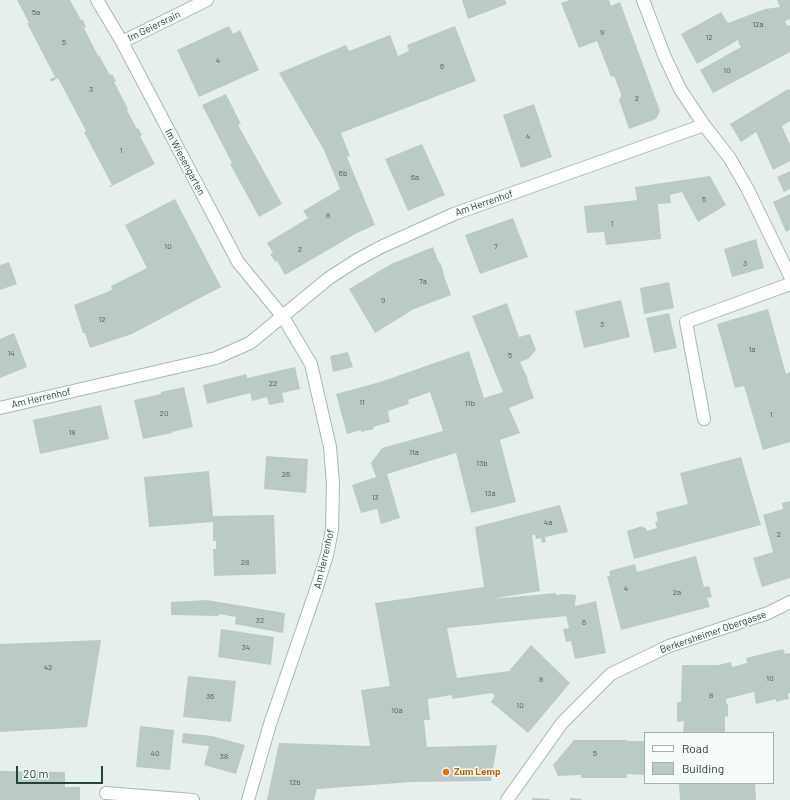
<!DOCTYPE html>
<style>
body{margin:0}
#map{position:relative;width:790px;height:800px;overflow:hidden;background:#e6efeb;font-family:Barlow,sans-serif}
canvas{display:block}
.legend{position:absolute;left:644px;top:732px;width:130px;height:52px;box-sizing:border-box;background:#f7fbf9;border:1px solid #a3b1ad;margin:0;padding:5px 7px;list-style:none;font-size:12px;color:#24423a}
.legend li{display:flex;align-items:center;gap:8px;height:20px}
.legend b{width:20px;border:1px solid #a3b1ad}
.scale{position:absolute;left:16px;top:766px;width:87px;height:18px;box-sizing:border-box;border:2px solid #24423a;border-top:0;padding-left:5px;font-size:12px;line-height:14px;white-space:nowrap;color:#24423a;-webkit-text-stroke:3px #f7fbf9;paint-order:stroke}
</style>
<div id="map">
<canvas width="790" height="800"></canvas>
<ul class="legend">
<li><b style="height:5px;background:#fff"></b>Road</li>
<li><b style="height:11px;background:#bbcac4"></b>Building</li>
</ul>
<div class="scale">20 m</div>
</div>
<script>
const g = document.querySelector('canvas').getContext('2d');
g.lineJoin = 'round';
function fillPath(path, color) { g.fillStyle = color; g.fill(path, 'evenodd'); }
const shape = rows => new Path2D(rows.map(r => 'M' + r).join(''));
function strokePath(path, color, width, dash) { g.strokeStyle = color; g.lineWidth = width; g.lineCap = dash ? 'butt' : 'round'; g.setLineDash(dash || []); g.stroke(path); }
function drawText(font, color, halo, rows, align = 'center') {
  g.font = font + ' Barlow,sans-serif'; g.lineWidth = 3; g.setLineDash([]); g.textBaseline = 'middle'; g.strokeStyle = halo; g.fillStyle = color; for (const [text, x, y, turn = 0] of rows) {
    g.save(); g.translate(x, y); g.rotate((+turn || 0) * Math.PI / 180); g.textAlign = isNaN(turn) ? turn : align; if (halo) g.strokeText(text, 0, 0); g.fillText(text, 0, 0); g.restore();
  }
}
fillPath(shape([
 [17,0,70,0,81,20,83,20,86,27,84,28,98,56,99,55,110,75,112,74,116,81,114,82,128,109,127,110,137,129,138,128,142,135,140,136,155,164,110,187,109,186,112,185,84,132,86,131,58,78,51,82,50,79,55,77,27,23,29,23],
 [462,0,505,0,507,4,468,19],
 [570,0,609,0,611,6,620,2,660,111,656,119,629,129,619,100,621,96,621,94,614,76,611,77,597,41,579,48,561,3],
 [777,0,790,0,790,19,785,21,787,26,790,25,790,52,713,93,700,70,741,47,738,43,739,42,738,40,697,64,681,34,721,12,728,23,765,9,780,7],
 [229,26,233,34,240,30,259,70,199,97,177,50],
 [455,26,476,81,341,133,350,156,347,157,375,225,357,233,285,275,277,261,275,262,270,254,273,253,267,243,308,218,303,211,340,189,324,150,279,73,346,45,349,51,390,35,398,56,409,51,407,45],
 [788,89,790,91,790,121,782,126,790,145,790,161,773,170,756,132,741,142,730,124],
 [226,94,241,124,238,125,282,204,259,217,230,164,232,163,202,105],
 [534,104,552,157,521,168,503,115],
 [422,144,445,195,408,211,385,159],
 [790,171,790,189,784,192,777,177],
 [710,176,726,205,698,222,682,192,670,195,671,203,658,204,661,239,606,245,604,232,587,233,584,206,637,200,635,187],
 [790,194,790,230,786,232,773,202],
 [175,199,221,287,132,334,90,348,85,333,83,333,74,305,112,290,111,286,147,268,125,225],
 [513,218,528,257,480,274,465,235],
 [756,239,764,268,732,277,724,249],
 [433,247,439,263,440,262,444,273,443,273,451,295,414,309,375,333,349,289,391,264],
 [9,262,17,284,0,290,0,265],
 [669,282,674,308,644,314,640,288],
 [621,300,630,337,584,348,575,311],
 [507,303,519,337,530,334,536,350,528,359,520,362,528,379,527,379,534,398,509,408,520,433,500,440,516,502,471,513,456,453,387,474,400,518,381,524,377,509,361,513,352,485,376,477,371,463,382,448,443,431,430,392,408,400,409,404,388,411,390,422,373,427,374,429,361,432,361,430,347,434,336,394,380,382,469,351,484,398,503,392,472,316],
 [768,309,786,374,790,372,790,442,763,450,744,386,735,388,717,324],
 [669,313,677,348,654,353,646,318],
 [14,333,27,367,0,378,0,339],
 [348,352,353,367,333,372,330,356],
 [295,367,300,389,282,393,284,402,269,405,267,397,252,401,250,393,207,404,203,385,246,374,247,378],
 [184,387,193,427,172,432,172,433,143,439,134,400,161,394,161,392],
 [101,405,109,439,40,454,33,420],
 [266,456,308,459,306,493,264,489],
 [741,457,761,525,634,559,627,531,642,526,643,528,645,527,647,531,657,528,655,522,658,521,656,512,688,504,680,473],
 [209,471,213,516,274,515,276,574,214,576,213,549,216,549,216,541,213,541,213,522,149,527,144,477],
 [790,501,790,578,762,587,753,558,773,552,763,515,783,509,782,503],
 [560,505,568,532,545,537,546,542,542,543,541,538,536,539,535,535,532,535,540,591,491,599,556,593,556,595,565,594,576,595,575,606,596,601,606,653,575,659,571,641,566,642,563,629,569,628,566,616,447,628,457,678,509,671,531,645,570,683,528,733,491,702,495,696,492,693,452,699,452,695,428,699,430,720,424,720,427,747,497,745,491,781,413,782,317,789,314,800,267,800,279,743,370,746,361,690,390,686,375,603,484,587,475,527],
 [696,556,704,587,709,586,712,597,707,598,710,607,621,630,607,576,610,576,609,571,635,564,637,572],
 [207,600,285,613,283,633,235,624,236,617,219,614,219,616,171,615,171,602],
 [221,629,274,637,271,665,218,657],
 [101,640,87,727,0,732,0,644],
 [783,649,785,654,790,653,790,693,788,694,789,699,776,702,776,699,756,704,754,692,726,699,726,703,728,704,728,717,725,716,725,733,683,733,684,721,677,722,677,702,681,702,682,665,718,665,731,662,732,667,747,663,746,658],
 [188,676,236,681,231,722,183,717],
 [140,726,174,730,170,770,136,767],
 [183,733,212,736,245,745,236,774,204,765,209,746,182,743],
 [574,740,627,740,627,741,645,741,645,775,627,774,627,778,581,778,581,775,558,776,553,765],
 [0,771,65,772,65,787,80,787,80,800,0,800],
 [679,783,755,783,756,800,680,800],
 [532,798,550,799,550,800,532,800],
 [570,798,582,799,582,800,570,800]
]), '#bbcac4');
const lane = shape([
 [704,419,686,322,790,284]
]);
const street = shape([
 [97,0,122,42,238,262,283,317,311,364,330,447,333,484,332,530,327,555,317,587,270,724,248,800],
 [643,0,664,55,680,89,704,125,729,157,747,188,790,276],
 [122,42,207,0],
 [0,408,216,358,250,343,329,278,357,260,381,247,454,214,704,125],
 [106,793,193,800],
 [507,800,562,723,611,674,669,646,768,613,790,602]
]);
strokePath(lane, '#a8b8b2', 14);
strokePath(street, '#a8b8b2', 14);
strokePath(lane, '#fff', 12);
strokePath(street, '#fff', 12);
for (const [x, y, r, color] of [
 [446,772,4,"#e8710a"]
]) { const dot = new Path2D(); dot.arc(x, y, r, 0, 2 * Math.PI); g.fillStyle = color; g.fill(dot); strokePath(dot, '#f7fbf9', 1.5); }
drawText('8px', '#4a645c', null, [
 ["5a",36,12],
 ["12a",758,24],
 ["9",602,32],
 ["12",709,37],
 ["5",64,42],
 ["4",218,60],
 ["6",442,66],
 ["10",727,70],
 ["3",91,89],
 ["2",637,98],
 ["4",528,136],
 ["1",121,150],
 ["6b",343,173],
 ["6a",415,177],
 ["5",704,199],
 ["8",328,215],
 ["1",612,223],
 ["10",168,246],
 ["7",496,246],
 ["2",300,249],
 ["3",745,263],
 ["7a",423,281],
 ["9",383,300],
 ["12",102,319],
 ["3",602,324],
 ["1a",752,349],
 ["14",11,353],
 ["5",510,355],
 ["22",273,383],
 ["11",362,402],
 ["11b",470,403],
 ["20",164,413],
 ["1",771,414],
 ["18",72,432],
 ["11a",414,452],
 ["13b",482,463],
 ["26",286,474],
 ["13a",490,493],
 ["13",375,497],
 ["4a",548,522],
 ["2",779,534],
 ["28",245,562],
 ["4",626,588],
 ["2a",677,592],
 ["32",260,620],
 ["6",584,622],
 ["34",246,647],
 ["42",48,667],
 ["10",770,678],
 ["8",541,679],
 ["8",711,695],
 ["36",210,696],
 ["10",520,705],
 ["10a",397,710],
 ["40",155,753],
 ["5",595,753],
 ["38",224,756],
 ["12b",295,782]
]);
drawText('10px', '#24423a', '#f7fbf9', [
 ["Im Geiersrain",154,26,-26],
 ["Im Wiesengarten",185,162,62],
 ["Am Herrenhof",484,203,-19],
 ["Am Herrenhof",41,398,-13],
 ["Am Herrenhof",324,559,-77],
 ["Berkersheimer Obergasse",713,632,-19]
]);
drawText('bold 10px', '#c56008', '#f7fbf9', [
 ["Zum Lemp",454,772]
], 'left');
</script>
